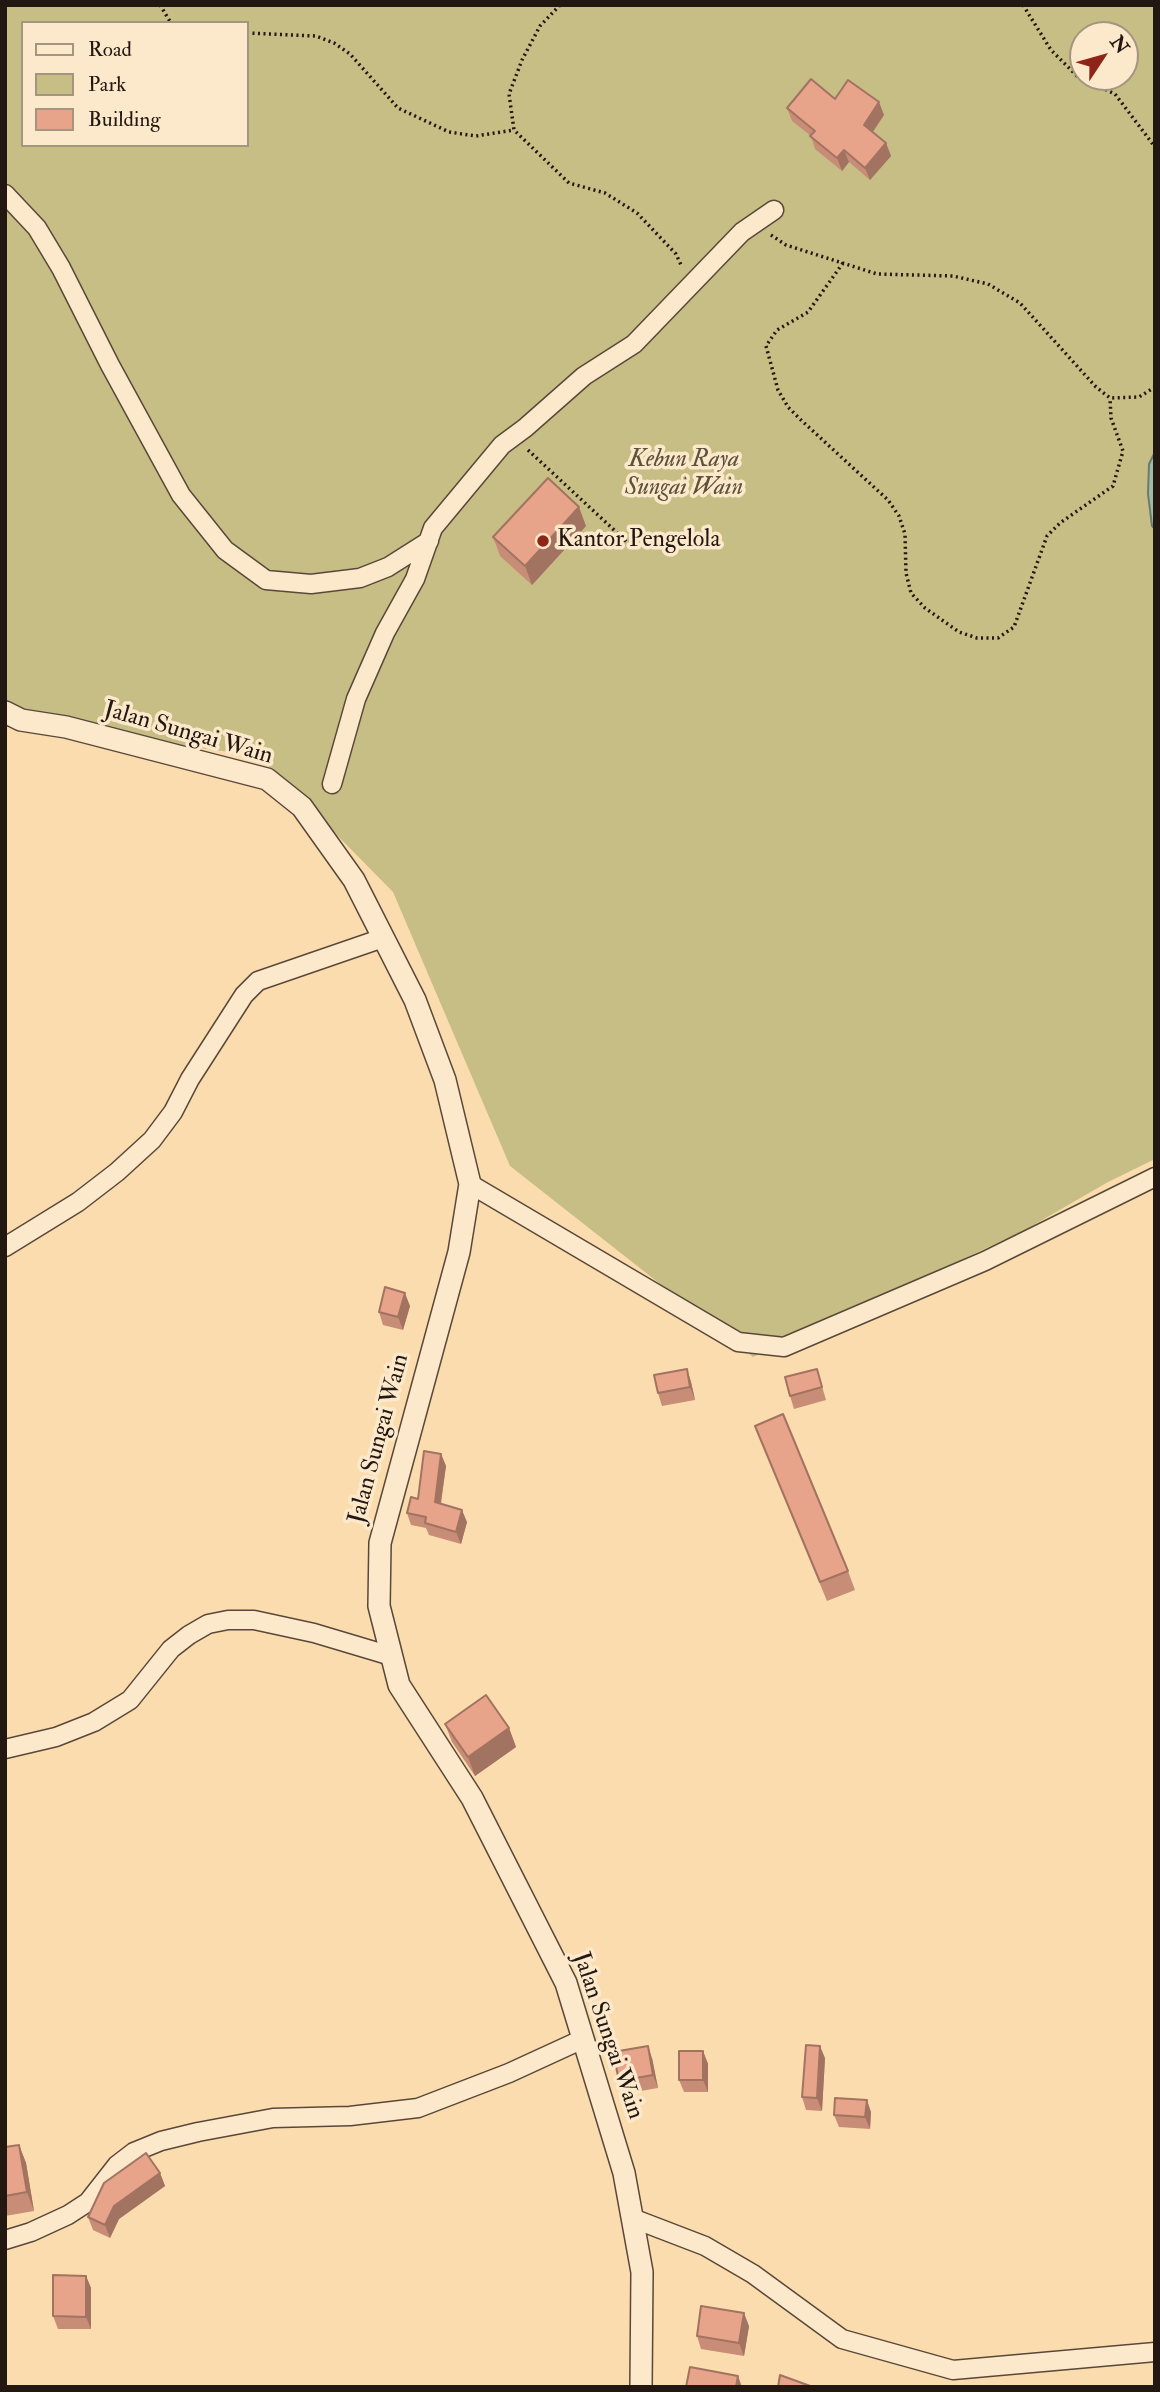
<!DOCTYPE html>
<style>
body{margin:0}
#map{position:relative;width:1160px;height:2392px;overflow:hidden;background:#fbdcae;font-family:"IM FELL Double Pica",serif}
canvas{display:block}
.frame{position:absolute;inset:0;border:7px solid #231712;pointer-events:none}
.legend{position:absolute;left:21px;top:21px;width:228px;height:126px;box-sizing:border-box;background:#fce8ca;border:2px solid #a59480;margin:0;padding:9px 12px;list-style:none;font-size:21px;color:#231712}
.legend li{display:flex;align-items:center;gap:14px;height:35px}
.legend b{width:35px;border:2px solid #a59480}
.north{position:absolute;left:1069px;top:21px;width:70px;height:70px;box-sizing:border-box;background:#fce8ca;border:2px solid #a59480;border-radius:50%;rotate:54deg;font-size:19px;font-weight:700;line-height:28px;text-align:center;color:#231712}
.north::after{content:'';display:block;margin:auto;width:24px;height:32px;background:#8f2418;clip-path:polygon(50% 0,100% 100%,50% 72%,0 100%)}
</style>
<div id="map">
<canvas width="1160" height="2392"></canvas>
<div class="frame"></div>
<ul class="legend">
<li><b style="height:9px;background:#fce8ca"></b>Road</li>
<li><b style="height:19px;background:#c6be85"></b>Park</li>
<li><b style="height:19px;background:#e8a48a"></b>Building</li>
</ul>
<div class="north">N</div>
</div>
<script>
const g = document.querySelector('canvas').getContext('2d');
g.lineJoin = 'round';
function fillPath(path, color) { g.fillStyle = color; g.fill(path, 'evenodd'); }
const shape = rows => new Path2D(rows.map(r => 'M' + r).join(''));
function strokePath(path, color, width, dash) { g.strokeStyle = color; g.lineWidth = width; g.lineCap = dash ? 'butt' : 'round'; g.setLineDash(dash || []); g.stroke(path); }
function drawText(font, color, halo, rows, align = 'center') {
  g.font = font + ' "IM FELL Double Pica",serif'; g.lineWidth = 7; g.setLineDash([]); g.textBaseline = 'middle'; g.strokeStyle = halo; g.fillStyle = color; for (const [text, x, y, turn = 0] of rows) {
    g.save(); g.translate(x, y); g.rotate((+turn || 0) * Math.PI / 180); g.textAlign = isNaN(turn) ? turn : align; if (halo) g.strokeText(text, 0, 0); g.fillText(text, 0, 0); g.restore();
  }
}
fillPath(shape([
 [5,5,1155,5,1155,1159,1108,1182,1025,1230,753,1357,510,1166,393,892,259,756,18,723,5,714],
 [23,23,247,23,247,145,23,145],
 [1083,35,1125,35,1125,77,1083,77]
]), '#c6be85');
const water = shape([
 [1155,452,1155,529,1152,526,1148,494,1149,464,1155,452]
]);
fillPath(water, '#9fbcab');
strokePath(water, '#6d7a6e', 2);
const minor = shape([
 [5,194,37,228,61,268,110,365,181,495,225,550,266,580,311,584,360,578,388,567,429,541],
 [332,784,356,699,385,633,415,579,433,528,502,445,525,428,584,376,634,344,742,232,774,210],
 [470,1184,738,1342,784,1347,985,1261,1155,1177],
 [5,1247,78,1202,117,1172,152,1140,173,1112,190,1079,244,995,258,981,383,938],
 [5,1749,56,1737,94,1722,130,1700,171,1649,189,1635,208,1624,228,1620,254,1620,314,1633,391,1656],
 [632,2218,705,2246,753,2274,842,2339,953,2370,1155,2352],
 [5,2240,31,2232,68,2215,88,2202,117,2165,134,2152,161,2141,198,2132,273,2118,350,2116,418,2108,509,2073,583,2039]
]);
const tertiary = shape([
 [5,712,21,720,66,727,267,779,302,807,354,880,415,1000,445,1080,470,1184,459,1252,380,1543,379,1606,399,1685,472,1798,566,1983,624,2173,642,2272,641,2387]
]);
strokePath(minor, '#594839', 21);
strokePath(tertiary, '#594839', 24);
strokePath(shape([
 [160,5,171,23],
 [560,5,540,26,522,60,509,94,514,130,569,183,605,193,637,213,676,254,682,267],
 [1023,5,1051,50,1077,76,1115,94,1155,147],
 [247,33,316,36,334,43,350,54,398,108,449,132,476,136,514,130],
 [771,235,786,245,877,274,953,276,988,284,1020,303,1096,387,1110,398,1139,397,1155,387],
 [843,263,808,312,777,330,766,346,778,390,788,407,801,420,888,500,899,516,905,534,906,573,911,593,925,608,959,632,977,638,998,638,1014,627,1047,536,1060,523,1113,486,1123,451,1111,418,1110,398],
 [528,450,627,542]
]), '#231712', 3.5, [2, 3.5]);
strokePath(minor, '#fce8ca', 18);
strokePath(tertiary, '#fce8ca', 21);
fillPath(shape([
 [835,99,884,115,873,132,886,143,891,156,870,180,849,162,842,171,815,149,811,136,792,121,787,108],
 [586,526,532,585,500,556,493,537],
 [410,1306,403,1330,383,1325,379,1312],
 [687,1369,691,1382,695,1400,662,1406,658,1393],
 [817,1369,826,1400,794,1409,790,1396],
 [755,1426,848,1571,855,1590,827,1601],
 [441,1454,446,1466,441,1504,467,1522,461,1544,429,1535,426,1528,411,1525,407,1513,418,1499],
 [445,1724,509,1728,516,1747,475,1776,452,1742],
 [703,2051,708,2064,708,2092,684,2092,679,2080],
 [652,2058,658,2088,623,2094,619,2081],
 [825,2058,822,2111,806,2110,802,2097],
 [871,2112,870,2129,839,2127,834,2115],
 [19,2145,26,2163,34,2211,5,2216,5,2147],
 [160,2173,165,2186,119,2219,110,2238,93,2230,88,2217],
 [86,2276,91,2288,91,2329,58,2329,53,2316],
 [749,2326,744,2356,701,2349,697,2336]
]), '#c88d77');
fillPath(shape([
 [879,102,884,115,869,137,864,125],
 [886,143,891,156,870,180,865,168],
 [844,150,849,162,842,171,837,158],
 [579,507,586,526,532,585,525,566],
 [405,1293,410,1306,403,1330,398,1317],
 [687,1369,691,1382,695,1400,690,1387],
 [441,1454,446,1466,439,1514,435,1502],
 [462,1510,467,1522,461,1544,456,1532],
 [509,1728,516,1747,475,1776,468,1757],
 [648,2046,652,2058,658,2088,653,2075],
 [820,2046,825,2058,822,2111,817,2098],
 [703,2051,708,2064,708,2092,703,2080],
 [867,2100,871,2112,870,2129,865,2117],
 [19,2145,26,2163,34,2211,27,2192],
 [160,2173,165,2186,119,2219,110,2238,105,2225,114,2206],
 [86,2276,91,2288,91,2329,86,2317],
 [744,2313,749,2326,744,2356,739,2343],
 [738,2376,742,2387,736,2387]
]), '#a27361');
const building = shape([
 [811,79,835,99,848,80,879,102,864,125,886,143,865,168,844,150,837,158,810,136,815,131,787,108,811,79],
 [548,478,579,507,525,566,493,537,548,478],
 [385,1287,405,1293,398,1317,379,1312,385,1287],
 [687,1369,690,1387,658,1393,654,1375,687,1369],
 [817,1369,822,1387,790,1396,785,1377,817,1369],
 [783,1414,848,1571,820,1582,755,1426,783,1414],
 [424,1451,441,1454,435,1502,462,1510,456,1532,425,1523,426,1517,407,1513,411,1497,418,1499,424,1451],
 [486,1695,509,1728,468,1757,445,1724,486,1695],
 [806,2045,820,2046,817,2098,802,2097,806,2045],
 [648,2046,653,2075,619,2081,613,2052,648,2046],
 [679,2051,703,2051,703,2080,679,2080,679,2051],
 [835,2098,867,2100,865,2117,834,2115,835,2098],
 [19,2145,27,2192,5,2196,5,2147,19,2145],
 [146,2153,160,2173,114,2206,105,2225,88,2217,104,2183,146,2153],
 [53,2275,86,2276,86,2317,53,2316,53,2275],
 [701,2306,744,2313,739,2343,697,2336,701,2306],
 [690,2367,738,2376,736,2387,686,2387,690,2367],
 [780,2375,813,2387,778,2387,780,2375]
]);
fillPath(building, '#e8a48a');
strokePath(building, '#a27361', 2);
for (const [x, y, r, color] of [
 [543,541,7,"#8f2418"]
]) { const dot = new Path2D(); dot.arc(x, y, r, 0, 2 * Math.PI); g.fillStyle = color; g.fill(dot); strokePath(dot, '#fce8ca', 2.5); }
drawText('italic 24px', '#5c513a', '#fce8ca', [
 ["Kebun Raya",684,461],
 ["Sungai Wain",684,489]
]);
drawText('24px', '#231712', '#fce8ca', [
 ["Kantor Pengelola",557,541]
], 'left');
drawText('24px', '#231712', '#fce8ca', [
 ["Jalan Sungai Wain",188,734,16],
 ["Jalan Sungai Wain",380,1439,-75],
 ["Jalan Sungai Wain",607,2036,71]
]);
</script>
